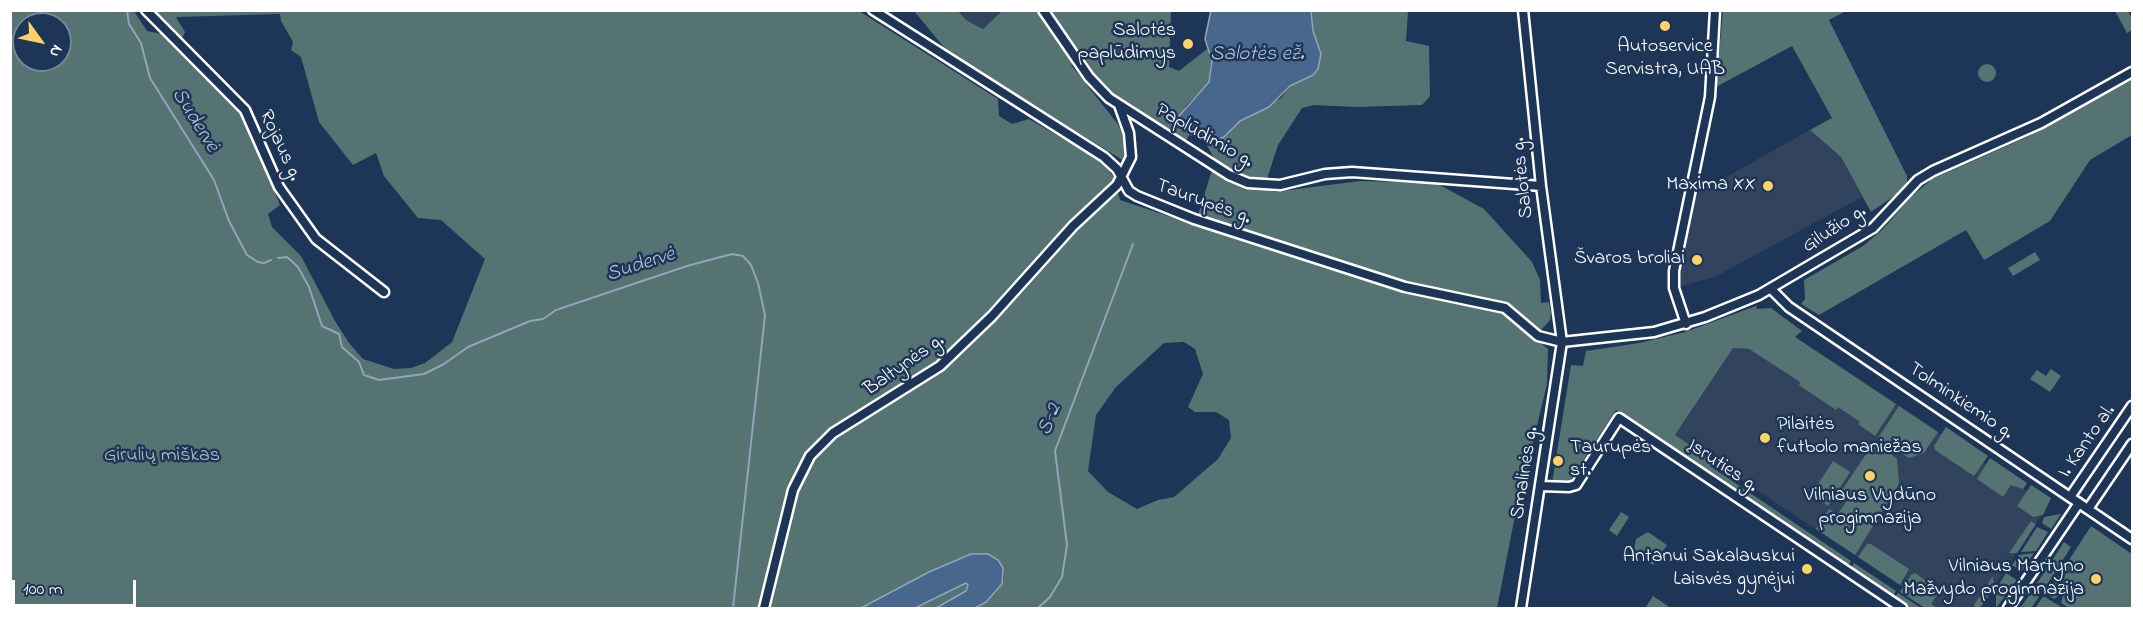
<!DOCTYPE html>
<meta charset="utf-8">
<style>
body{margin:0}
#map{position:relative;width:2143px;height:619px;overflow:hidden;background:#1d3557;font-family:"Indie Flower",sans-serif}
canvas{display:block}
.frame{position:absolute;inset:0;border:12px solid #fff;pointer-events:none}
.north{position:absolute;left:12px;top:12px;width:60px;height:60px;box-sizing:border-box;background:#1d3557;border:2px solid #77869a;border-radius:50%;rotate:123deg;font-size:16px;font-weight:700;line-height:24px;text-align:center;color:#fff}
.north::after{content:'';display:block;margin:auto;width:21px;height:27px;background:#ffd166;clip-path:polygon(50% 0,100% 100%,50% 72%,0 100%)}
.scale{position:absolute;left:12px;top:580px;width:124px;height:27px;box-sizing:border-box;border:3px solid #fff;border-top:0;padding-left:8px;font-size:18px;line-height:21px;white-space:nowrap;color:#fff;-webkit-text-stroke:4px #1d3557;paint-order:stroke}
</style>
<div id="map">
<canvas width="2143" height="619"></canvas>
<div class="frame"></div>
<div class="north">N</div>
<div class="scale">100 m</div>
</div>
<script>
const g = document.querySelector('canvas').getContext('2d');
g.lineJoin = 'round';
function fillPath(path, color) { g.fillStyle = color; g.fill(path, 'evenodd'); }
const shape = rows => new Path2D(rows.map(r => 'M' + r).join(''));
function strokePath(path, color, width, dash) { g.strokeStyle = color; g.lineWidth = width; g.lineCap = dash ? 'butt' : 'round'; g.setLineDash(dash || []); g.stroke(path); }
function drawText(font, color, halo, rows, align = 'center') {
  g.font = font + ' "Indie Flower",sans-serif'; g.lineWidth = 5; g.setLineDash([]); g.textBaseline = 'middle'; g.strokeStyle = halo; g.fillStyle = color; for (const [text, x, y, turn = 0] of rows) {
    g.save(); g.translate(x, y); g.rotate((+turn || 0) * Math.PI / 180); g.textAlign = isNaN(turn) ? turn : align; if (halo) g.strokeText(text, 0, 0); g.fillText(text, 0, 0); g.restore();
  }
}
fillPath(shape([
 [958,11,1002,11,983,29,966,20],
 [1810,130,1841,157,1862,197,1715,277,1678,287,1694,195],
 [1795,337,2048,505,1980,608,1935,608,1675,436,1733,348,1749,349,1775,366]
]), '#32435e');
fillPath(shape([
 [10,11,134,11,147,31,162,34,212,80,242,110,280,205,268,214,272,227,301,256,335,321,349,343,363,359,394,369,411,368,425,363,452,342,485,259,441,220,418,218,384,176,376,153,353,165,319,122,301,57,291,50,293,42,281,21,280,14,176,17,185,32,182,38,166,28,151,11,859,11,998,99,999,116,1012,124,1029,119,1103,162,1113,176,1120,200,1195,225,1215,160,1205,142,1224,137,1240,121,1281,98,1290,86,1312,75,1321,55,1313,31,1311,11,1408,11,1406,41,1429,46,1430,96,1422,105,1357,107,1314,105,1302,108,1278,145,1265,185,1274,192,1360,181,1436,183,1484,209,1532,262,1540,280,1541,303,1549,302,1551,314,1550,320,1542,329,1537,340,1548,349,1547,384,1514,521,1497,608,975,608,996,592,1004,576,972,554,929,572,861,608,11,608],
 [24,24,60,24,60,60,24,60],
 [1184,342,1195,349,1203,374,1188,407,1195,412,1216,412,1229,420,1231,438,1218,459,1174,497,1158,500,1137,509,1108,492,1088,471,1096,415,1116,387,1164,343],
 [914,11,958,11,966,20,983,29,1002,11,1171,11,1169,67,1179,71,1207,49,1212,61,1209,82,1185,107,1180,125,1190,134,1185,142,1116,97,1098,81,1085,58,1071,65,1117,123,1126,139,1127,154,1124,161,947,51],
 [1723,11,1846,11,1829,20,1907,176,1907,182,1894,196,1871,212,1841,157,1810,130,1832,118,1792,46,1716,87],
 [2115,11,2128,11,2132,19,2132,30,2127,33],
 '1978 73a9 9 0 1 1 18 0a9 9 0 1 1-18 0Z',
 [2132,78,2132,135,2090,160,2050,221,1984,260,1966,230,1819,315,1801,304,1805,299,1804,280,1863,246,1882,230,1911,197,1932,179,2027,137],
 [2035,252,2040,260,2013,276,2008,268],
 [1756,306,1757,309,1771,308,1802,331,1795,337,1896,404,1875,436,1858,424,1860,422,1838,407,1836,410,1799,385,1800,382,1749,349,1733,348,1675,435,1713,461,1710,466,1851,561,1847,567,1616,410,1568,484,1552,483,1571,365,1583,366,1586,351,1639,343,1685,332],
 [2051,369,2061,376,2050,392,2030,379,2037,370,2046,376],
 [1899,406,1938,432,1924,453,1909,458,1878,438],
 [1946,427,1988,456,1974,476,1935,450,1934,446],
 [1875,441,1897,459,1899,484,1855,555,1816,529,1829,509,1838,514,1850,496,1842,490],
 [1990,458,2027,483,2023,489,2011,485,2003,497,1977,479],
 [1833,461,1850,472,1828,506,1811,495],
 [2031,485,2051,498,2043,515,2033,517,2017,506],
 [1621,512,1629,517,1617,536,1609,530],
 [2061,514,2051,529,2042,523,2044,517],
 [2031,521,2036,524,2017,553,2009,553],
 [2091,526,2132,554,2132,608,2069,608,2061,603,2063,595,2061,594,2054,599,2047,594],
 [2037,527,2048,532,2036,551,2021,552],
 [1648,532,1667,545,1653,565,1635,553,1634,549,1636,539],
 [2064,542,2071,547,2043,591,2036,585],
 [1867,544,1871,544,1909,569,1900,585,1858,557],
 [2034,553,2022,571,2012,565,2019,555],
 [1854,563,1896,591,1892,598,1850,570],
 [1915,573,1940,590,1931,604,1937,608,1925,608,1900,592,1911,575],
 [2006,573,2017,580,1996,608,1996,589],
 [1993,576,1994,588,1980,608,1975,608,1974,605],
 [966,583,968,585,966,591,936,608,915,608],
 [2034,589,2041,594,2031,608,2020,608],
 [1898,593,1921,608,1908,608,1894,599],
 [1653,596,1668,606,1669,608,1645,608],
 [2043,597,2045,597,2063,608,2035,608]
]), '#557372');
const water = shape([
 [1211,10,1311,11,1313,31,1321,54,1318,69,1313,75,1290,86,1269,107,1240,121,1224,137,1210,142,1190,134,1180,125,1179,116,1209,82,1212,61,1205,39,1211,10],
 [971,554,988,554,998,560,1003,568,1002,584,986,602,975,608,936,608,966,591,968,585,966,583,915,608,861,608,929,572,971,554]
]);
fillPath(water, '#47678d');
strokePath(water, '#91a4bb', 1.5);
strokePath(shape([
 [127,10,129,24,141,43,150,78,214,180,229,221,247,255,258,262,264,263,271,260],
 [278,258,287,257,298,267,309,287,322,326,339,334,342,347,359,362,364,375,379,380,424,374,444,364,468,347,530,321,543,319,556,310,687,266,732,254,743,256,751,265,758,283,765,315,733,608],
 [1038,608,1050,597,1062,577,1067,545,1055,451,1133,244]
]), '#91a4bb', 2);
const street = shape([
 [146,10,245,110,279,187,316,239,384,292],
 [873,10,1104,157,1117,169,1129,191,1137,196,1194,219,1405,287,1505,308,1538,336,1562,342,1654,332,1705,317,1759,295,1873,228,1918,180,1933,171,2041,123,2132,72],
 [1043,10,1089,77,1109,98,1229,175,1248,183,1280,185,1325,174,1352,172,1541,186],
 [1771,289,1789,307,2132,539],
 [1686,324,1674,288,1674,271,1710,97,1715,10],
 [1541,486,1569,487,1576,485,1619,418,1902,608],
 [2070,497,2132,406],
 [2088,509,2132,444],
 [764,608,793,490,810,456,833,433,940,366,992,316,1073,226,1117,185,1131,157,1129,133,1119,105],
 [1521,608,1562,342,1541,186,1523,10],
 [2008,608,2079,503]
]);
strokePath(street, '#fff', 13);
strokePath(street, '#1d3557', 8);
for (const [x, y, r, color] of [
 [1665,26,6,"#ffd166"],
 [1188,44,6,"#ffd166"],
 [1768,186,6,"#ffd166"],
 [1697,260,6,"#ffd166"],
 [1765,438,6,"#ffd166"],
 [1558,461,6,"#ffd166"],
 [1870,476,6,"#ffd166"],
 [1807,569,6,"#ffd166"],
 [2096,579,6,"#ffd166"]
]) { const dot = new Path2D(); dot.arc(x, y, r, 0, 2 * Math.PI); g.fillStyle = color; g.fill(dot); strokePath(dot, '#1d3557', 2); }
drawText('20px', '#fff', '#1d3557', [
 ["Salotės",1176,32],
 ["paplūdimys",1176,55],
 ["Autoservice",1665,48,"center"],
 ["Servistra, UAB",1665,71,"center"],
 ["Maxima XX",1756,186],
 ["Švaros broliai",1685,260],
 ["Pilaitės",1777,426,"left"],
 ["futbolo maniežas",1777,449,"left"],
 ["Taurupės",1570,449,"left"],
 ["st.",1570,472,"left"],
 ["Vilniaus Vydūno",1870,497,"center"],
 ["progimnazija",1870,520,"center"],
 ["Antanui Sakalauskui",1795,558],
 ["Laisvės gynėjui",1795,581],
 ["Vilniaus Martyno",2084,568],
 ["Mažvydo progimnazija",2084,591]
], 'right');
drawText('20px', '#fff', '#1d3557', [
 ["Paplūdimio g.",1204,137,30],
 ["Rojaus g.",279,146,65],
 ["Salotės g.",1524,178,-96],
 ["Taurupės g.",1203,203,20],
 ["Gilužio g.",1835,230,-33],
 ["Baltynės g.",905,366,-35],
 ["Tolminkiemio g.",1960,402,34],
 ["I. Kanto al.",2088,442,-55],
 ["Įsruties g.",1722,467,34],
 ["Smalinės g.",1526,473,-81]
]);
drawText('20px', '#b2c0c0', '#1d3557', [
 ["Girulių miškas",162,457]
]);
drawText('italic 21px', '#b5c2d1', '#1d3557', [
 ["Salotės ež.",1257,56],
 ["Sudervė",194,121,58],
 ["Sudervė",641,266,-18],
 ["S-2",1051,420,-69]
]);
</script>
